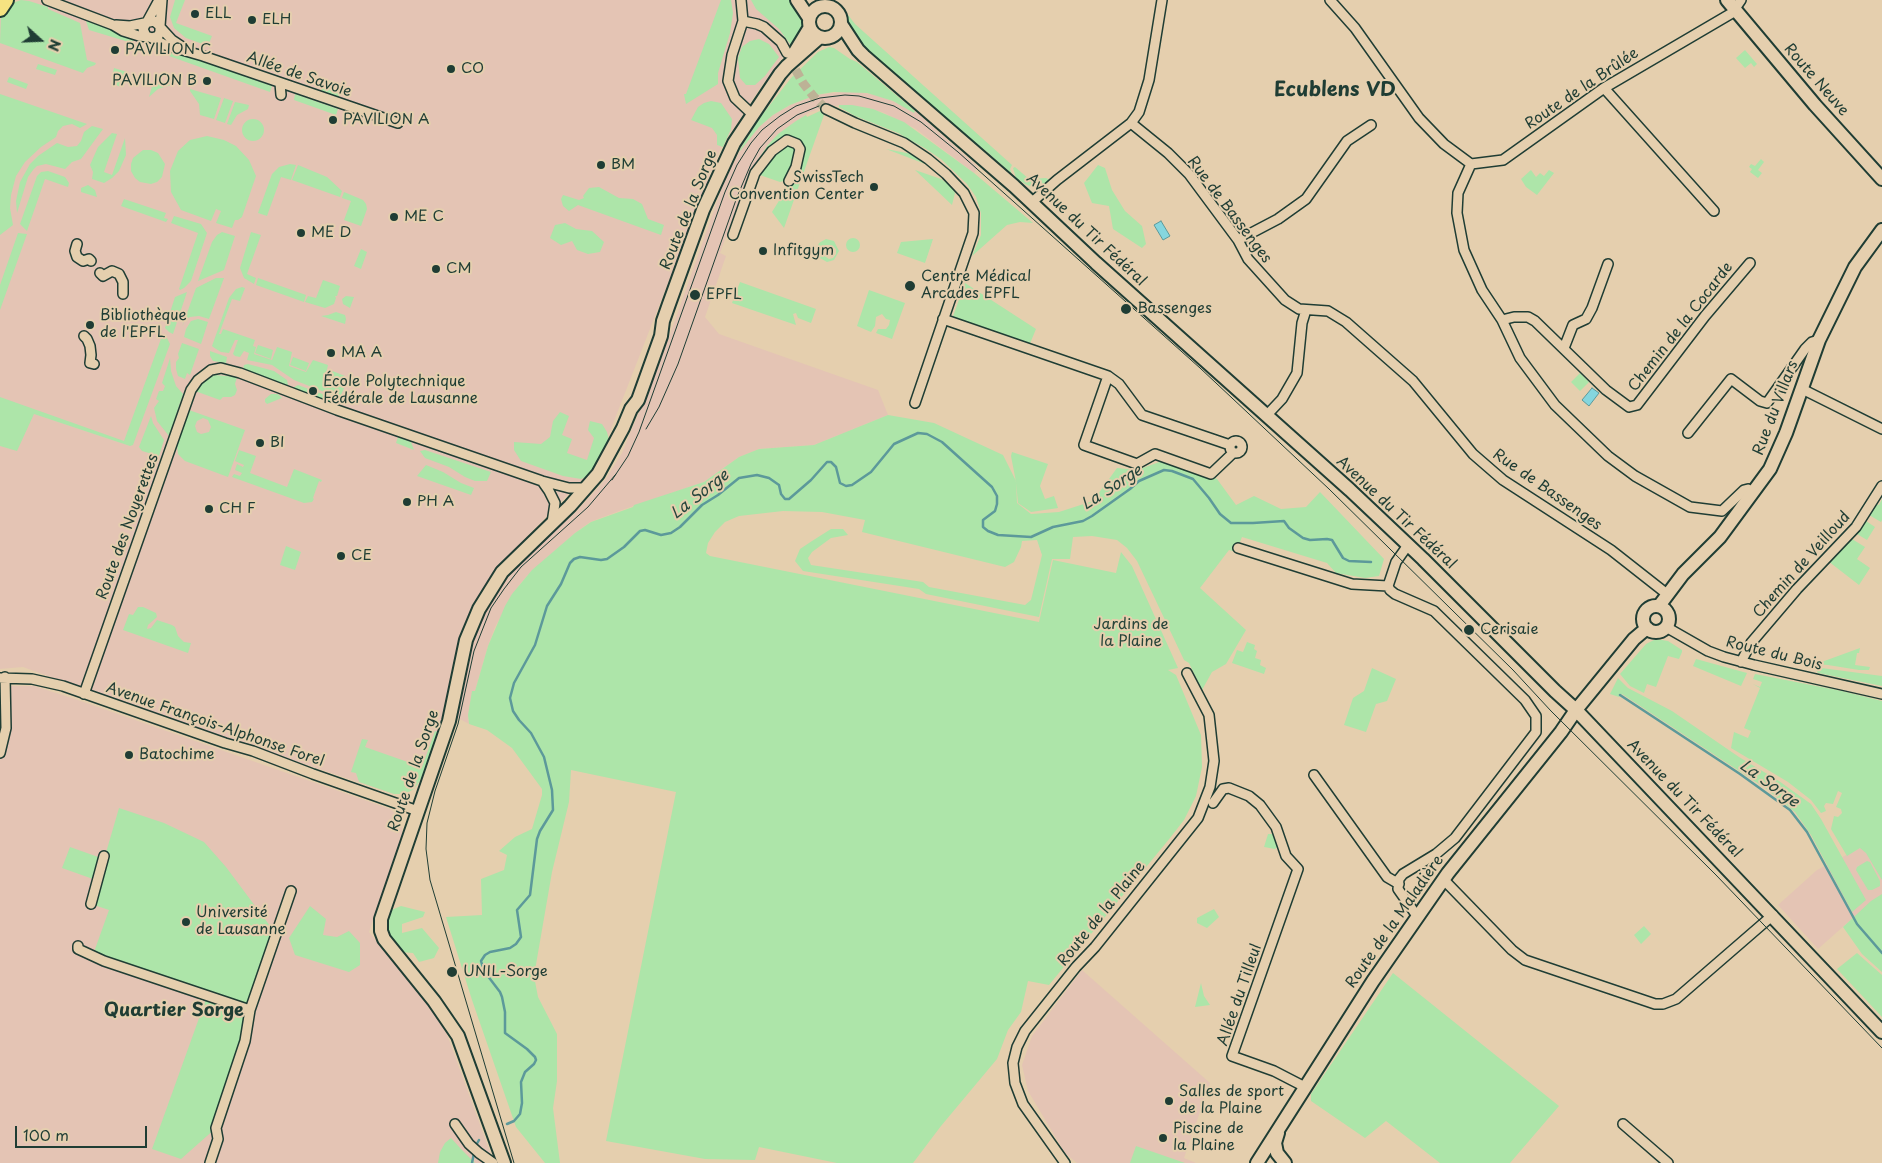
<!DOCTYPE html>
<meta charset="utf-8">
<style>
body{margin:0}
#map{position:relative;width:1882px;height:1163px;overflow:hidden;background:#e5cfae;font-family:"Playpen Sans",sans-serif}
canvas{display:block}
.north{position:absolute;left:15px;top:15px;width:50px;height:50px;-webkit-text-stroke:4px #e5cfae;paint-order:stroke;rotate:110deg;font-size:14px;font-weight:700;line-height:20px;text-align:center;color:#1f3d34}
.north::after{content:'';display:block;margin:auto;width:18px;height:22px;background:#1f3d34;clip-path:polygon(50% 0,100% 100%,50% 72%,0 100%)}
.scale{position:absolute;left:15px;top:1126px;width:132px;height:22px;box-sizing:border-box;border:2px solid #1f3d34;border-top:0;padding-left:6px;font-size:15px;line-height:18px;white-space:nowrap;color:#1f3d34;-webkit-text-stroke:4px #e5cfae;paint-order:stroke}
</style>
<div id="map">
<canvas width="1882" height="1163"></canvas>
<div class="north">N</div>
<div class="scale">100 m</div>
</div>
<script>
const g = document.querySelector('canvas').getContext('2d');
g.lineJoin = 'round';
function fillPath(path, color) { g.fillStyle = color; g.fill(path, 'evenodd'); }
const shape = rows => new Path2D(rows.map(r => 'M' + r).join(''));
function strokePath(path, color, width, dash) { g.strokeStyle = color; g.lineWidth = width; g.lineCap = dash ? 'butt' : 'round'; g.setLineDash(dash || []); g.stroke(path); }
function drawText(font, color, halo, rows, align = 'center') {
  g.font = font + ' "Playpen Sans",sans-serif'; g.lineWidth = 4; g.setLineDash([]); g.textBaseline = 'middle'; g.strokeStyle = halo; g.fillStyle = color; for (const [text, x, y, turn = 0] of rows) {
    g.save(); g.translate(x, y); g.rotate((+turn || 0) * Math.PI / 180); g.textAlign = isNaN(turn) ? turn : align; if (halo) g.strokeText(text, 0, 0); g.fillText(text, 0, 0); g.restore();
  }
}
fillPath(shape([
 [18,0,781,0,795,41,762,85,721,147,607,439,588,474,504,560,473,606,459,643,451,672,446,711,420,781,414,789,405,794,394,794,128,705,23,667,0,669,0,18,17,3],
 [851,91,877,95,902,105,914,113,915,111,978,167,974,173,916,129,882,112,846,105,830,106,810,112,778,134,767,146,751,171,720,253,726,256,705,317,719,334,878,390,888,415,814,445,759,449,739,457,704,482,619,511,590,522,575,533,527,576,520,584,495,627,488,646,475,691,473,691,468,715,469,724,458,718,457,714,471,647,480,622,491,600,522,560,576,512,605,480,622,453,663,354,724,182,740,151,759,127,773,115,790,105,816,95],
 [0,686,34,686,75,699,390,809,397,815,402,826,402,836,369,932,441,1018,494,1163,0,1163],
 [1882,843,1882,950,1854,917,1818,949,1778,905,1817,870,1862,847],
 [1082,970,1210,1083,1184,1158,1196,1163,1077,1163,1065,1153,1028,1091,1022,1065,1032,1036]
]), '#e4c4b4');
fillPath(shape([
 [21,0,29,1,48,7,48,9,80,23,87,60,96,63,95,65,87,68,83,73,0,43,1,15,7,5],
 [175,0,185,0,176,23,212,36,208,46,186,38,174,28,170,17],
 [721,0,731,0,733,13,730,33,718,73,718,84,686,104,684,94,686,94],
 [751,0,792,0,802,17,802,28,792,47,779,29,756,9],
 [842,7,855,24,1012,165,1010,169,1012,174,987,152,935,111,858,43,845,25,844,16,840,9],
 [86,21,134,38,132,43,89,30],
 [759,39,769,44,779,57,765,76,755,85,746,85,740,78,738,58,742,47,750,41],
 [829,47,834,48,850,59,857,62,915,111,914,113,893,101,867,93,834,92,816,95,790,105,773,115,759,127,740,151,739,151,758,120,791,78,818,52],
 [1745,50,1757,64,1754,67,1751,63,1745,68,1736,58],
 [172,51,272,86,270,92,169,56],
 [38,64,57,70,55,75,36,69],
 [114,68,127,72,121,87,116,85,113,72],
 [9,77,28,84,26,89,7,82],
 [321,78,340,84,342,88,338,99,322,91,319,85],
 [154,79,171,85,158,89,149,97],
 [190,89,221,98,214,119,200,115,199,104,190,91],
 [0,94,87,124,80,128,72,124,63,126,58,131,56,137,41,147,25,162,16,176,11,195,10,208,13,225,0,235],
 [295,94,338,109,336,115,294,100],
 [224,98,233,101,225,123,216,120],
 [711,101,721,103,732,119,731,129,723,147,717,145,717,135,712,128,691,120,698,107,704,103],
 [235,102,249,105,248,109,237,115,231,125,227,124],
 [839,105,852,105,873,109,904,122,974,173,1033,223,1020,222,1007,225,972,256,981,235,981,213,976,197,967,184,941,159,926,149,898,133,855,116,839,107],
 [820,111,824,115,784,228,772,212,795,175,801,159,792,139,753,172,751,171,767,146,778,134,796,121,806,115,807,117],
 '242 130a11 11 0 1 1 22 0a11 11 0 1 1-22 0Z',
 [92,126,103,129,81,159,72,162,65,169,46,164,37,166,33,170,28,177,17,213,16,201,20,182,30,164,38,156,57,143,68,147,77,146,81,141,84,132],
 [112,133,117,134,104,172,112,175,125,138,126,155,119,171,112,178,104,183,92,179,93,172,90,165,98,147],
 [207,136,224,140,236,146,249,160,256,176,242,217,238,220,235,220,232,228,216,223,221,211,216,209,211,221,181,210,171,192,170,171,178,151,190,140],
 [786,143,798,147,787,180,780,182,757,174,766,161],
 [886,149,912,154,928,165],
 [143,150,151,150,158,153,165,164,162,177,157,182,151,184,140,182,135,178,131,171,131,164,133,158],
 [1761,159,1764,162,1758,170,1762,173,1758,178,1750,172,1752,169,1749,167,1751,164,1755,166],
 [290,164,296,165,291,180,281,177,267,216,258,213,272,174,279,167],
 [298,165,327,177,342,191,340,197,292,180],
 [1098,165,1105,168,1112,190,1125,211,1142,226,1146,244,1142,248,1113,229,1109,206,1092,203,1084,183],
 [1015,167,1029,179,1046,178,1050,180,1040,187,1032,187,1025,184,1016,178,1013,168],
 [915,170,941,179,951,186,955,193,952,205],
 [1531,170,1536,177,1540,173,1544,176,1549,170,1554,173,1537,195,1526,187,1521,179],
 [48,171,65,177,69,183,68,187,45,179,27,231,20,224,37,176,41,172],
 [88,185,95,190,97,197,81,192,81,188],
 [599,187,619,198,633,199,642,204,648,219,664,225,661,235,578,205,569,211,563,206,561,199,563,195,579,200,584,198,583,196,589,188],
 [344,192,363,200,366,204,367,209,361,226,344,220,351,201,342,198],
 [124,199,166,213,164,218,168,219,166,222,121,206],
 [174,216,201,224,207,233,191,281,184,288,180,290,179,289,198,233,171,223],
 [565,223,576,229,592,231,604,242,600,252,588,254,577,250,572,241,561,245,550,238,555,225],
 [222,232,235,236,224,270,198,281,212,242,217,235],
 [251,232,261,235,247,274,256,278,254,284,244,278,240,268],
 [18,233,27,234,0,310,0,285],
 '846 245a7 7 0 1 1 14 0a7 7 0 1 1-14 0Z',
 [826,239,834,241,839,251,834,260,827,262,818,257,816,250,819,243],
 [826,245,830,245,836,249,836,254,833,258,829,259,823,255,822,249],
 [933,239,925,263,897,253,901,242],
 [361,249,367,252,361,269,354,266],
 [216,278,224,278,209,319,199,316,190,317,185,320,182,327,196,288],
 [258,278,306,295,304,302,256,285],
 [323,280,340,286,337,296,335,296,336,298,334,304,325,308,305,302,308,296,316,298],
 [740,282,816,309,811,323,798,318,796,313,793,314,796,325,732,303],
 [965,283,1036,329,1029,346,952,319],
 [242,287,245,288,240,301,232,299,219,334,221,334,223,329,255,340,253,346,256,347,254,354,272,360,277,347,292,352,289,366,306,372,313,360,328,365,325,379,345,386,341,395,332,395,294,380,272,365,247,360,249,353,244,351,240,357,235,356,233,354,238,340,235,340,229,353,221,352,213,347,212,346,229,298,236,289],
 [869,290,905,303,892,339,876,333,878,329,886,329,889,325,890,320,886,319,882,314,876,317,875,326,871,332,857,326],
 [187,292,173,334,169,332,165,328,175,297],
 [346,296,354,297,350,308,343,304,342,299],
 [336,312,345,315,346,319,345,324,321,316,328,315],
 [198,319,208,322,201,344,184,337,186,329,191,321],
 [162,336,167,338,170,344,133,445,130,446,34,414,17,451,0,446,0,397,124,441],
 [182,343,199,349,190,375,187,373,185,379,178,376,176,369,176,362,179,358,178,354],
 [258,345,273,350,271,359,255,353],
 [210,351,227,357,226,363,213,361,210,356],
 [293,357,309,363,306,371,290,365],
 [170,358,171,371,176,386,183,394,169,436,157,421,154,408,159,401,156,399,159,391,163,391,165,386,162,383],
 [248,364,274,371,287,380,288,385,286,387,253,376,246,369,243,370,244,365],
 [330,370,345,376,342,384,327,378],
 [1580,373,1589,382,1580,391,1571,382],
 [215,375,237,377,235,384,237,390,235,395,231,397,223,397,220,400,195,391,205,380],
 [298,385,339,400,337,406,291,389],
 [271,394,278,394,282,398,267,404,265,402,265,399],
 [189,410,245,430,228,477,185,461,178,454,177,445],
 [203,418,208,420,211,427,209,432,201,434,197,432,195,426,197,421],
 [560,412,569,416,562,435,572,439,567,453,587,460,594,438,588,430,590,421,602,424,607,432,609,440,588,476,581,479,563,476,521,461,514,450,514,442,541,444,550,437,553,421],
 [888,415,934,423,1003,455,1016,481,1017,503,1031,514,1059,512,1093,501,1117,468,1137,470,1165,460,1217,479,1236,505,1254,496,1281,509,1306,507,1320,492,1384,559,1379,576,1365,578,1336,573,1327,563,1242,537,1236,552,1229,550,1200,588,1246,630,1226,664,1212,672,1202,690,1189,663,1184,660,1137,561,1127,548,1117,540,1092,536,1073,537,1070,559,1052,559,1039,617,926,594,919,589,803,571,795,561,800,549,812,541,831,529,843,529,848,535,831,538,812,552,808,558,811,565,923,582,929,587,1025,605,1031,600,1042,555,1037,540,1022,541,1021,547,1014,562,1005,567,862,532,865,520,822,512,783,511,739,516,725,522,715,532,708,543,706,553,710,556,1039,622,1053,560,1116,573,1121,552,1132,566,1178,668,1168,670,1176,675,1201,735,1202,767,1196,796,1184,820,1170,838,1049,985,1028,981,1021,1012,1008,1030,997,1059,941,1126,913,1163,837,1163,759,1147,755,1160,705,1159,606,1141,676,792,571,770,569,802,552,872,534,976,538,997,557,1034,557,1081,553,1108,560,1163,545,1163,516,1127,472,1000,446,917,482,915,481,879,504,870,507,855,499,851,515,837,532,829,542,795,542,789,512,748,487,730,469,724,468,715,472,691,475,691,488,646,505,606,512,594,532,570,575,533,591,522,633,507,634,505,704,482,739,457,759,449,814,445],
 [151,416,153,423,164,440,159,456,142,451,139,447],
 [398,437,411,442,414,450,396,443],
 [239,450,256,456,250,473,287,487,294,469,322,480,321,482,319,481,313,498,314,499,312,502,304,503,232,477,234,474,240,476,242,473,235,470,237,464,243,467,244,465,235,461],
 [425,450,491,472,487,481,475,481,465,477,449,467,425,458,420,451],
 [1012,452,1048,464,1040,486,1045,499,1054,496,1058,508,1031,512,1018,503,1016,482,1011,456],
 [426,465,443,472,461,483,474,488,471,495,417,476],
 [1882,499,1882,520,1881,522,1869,515,1876,504,1879,505],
 [1866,521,1875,527,1867,540,1857,534],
 [1852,539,1865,547,1857,559,1870,568,1859,585,1828,561],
 [286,546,301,552,295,570,280,565],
 [138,607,143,607,156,613,157,617,148,625,147,629,151,628,157,620,172,625,175,627,178,636,184,642,191,643,188,653,123,630,129,614,133,615],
 [1656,639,1668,641,1682,650,1682,652,1679,659,1668,656,1656,687,1647,684,1644,693,1630,686,1620,674,1646,644],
 [1247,642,1255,645,1254,649,1257,651,1255,658,1261,660,1260,665,1266,668,1264,674,1232,663,1237,650,1243,652],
 [1860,648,1859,653,1857,653,1855,665,1870,667,1869,670,1859,670,1828,665,1816,664],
 [1696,659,1747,673,1741,686,1693,666],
 [1814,667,1882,676,1882,686,1818,673],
 [1372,668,1396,679,1387,701,1376,704,1366,732,1344,725,1353,698,1364,691],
 [1755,674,1842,691,1882,701,1882,880,1866,853,1860,848,1847,856,1831,829,1834,816,1838,817,1842,813,1841,809,1836,807,1842,793,1838,791,1833,804,1826,803,1824,806,1826,811,1821,813,1811,800,1788,782,1731,748,1734,732,1748,738,1751,731,1744,728,1760,688,1753,684,1760,687,1762,682,1753,679],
 [1618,678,1628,688,1672,711,1739,757,1779,781,1811,804,1821,819,1866,900,1852,912,1811,835,1795,812,1765,788,1622,694,1619,697,1610,694],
 [435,731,438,732,420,781,414,789,405,794,394,794,359,782,356,773,351,772,362,739,368,740,365,747,422,767],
 [119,808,164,823,204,842,226,867,276,934,216,1128,181,1159,152,1149,207,996,104,961,94,952,109,910,91,904],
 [1268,834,1274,834,1278,846,1275,849,1264,847],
 [70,847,101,858,93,879,62,868],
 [1867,861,1870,862,1880,881,1880,886,1872,890,1868,890,1856,870,1857,867],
 [1882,894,1882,972,1862,954,1843,927,1871,901],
 [310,906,326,919,323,935,337,937,349,931,360,943,360,965,349,972,295,955,289,938],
 [401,906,425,912,423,917,402,924,402,933,422,928,439,948,434,958,419,962,413,953,400,952,389,943,385,925,389,911],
 [1214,909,1219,917,1207,928,1197,923,1197,918],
 [1644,926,1651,934,1641,944,1634,935],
 [1857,953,1882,975,1882,1017,1837,969],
 [1393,973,1559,1106,1510,1163,1440,1163,1386,1121,1365,1138,1311,1101,1311,1094],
 [1201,983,1204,996,1210,1005,1195,1007],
 [451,1138,461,1149,475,1163,438,1163,440,1152,445,1143],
 [1136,1146,1185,1163,1130,1163]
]), '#ade5a9');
const water = shape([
 [1161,221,1170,236,1163,240,1154,225,1161,221],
 [1592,388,1599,393,1589,406,1582,400,1592,388]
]);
fillPath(water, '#85d6de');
strokePath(water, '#5c999a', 1);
strokePath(shape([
 [1620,695,1740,774,1790,810,1807,832,1857,924,1882,953],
 [507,1124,514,1121,520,1114,522,1103,521,1082,525,1072,534,1064,536,1060,535,1057,527,1049,505,1033,505,1012,502,997,500,992,484,971,481,961,485,955,490,952,510,948,516,944,521,937,517,910,530,895,537,839,540,831,553,810,552,790,544,757,531,733,519,720,513,711,510,698,514,683,535,645,547,606,561,584,570,563,574,559,580,557,601,560,607,559,624,547,640,531,645,530,661,535,671,533,680,527,702,505,718,495,739,478,757,475,769,478,779,485,781,494,785,499,789,499,811,480,827,462,831,462,836,467,840,483,846,486,852,485,871,472,894,444,918,433,927,434,942,442,992,487,997,496,997,504,995,511,983,520,983,527,988,531,998,535,1031,537,1053,527,1083,521,1092,516,1130,489,1139,481,1164,470,1172,471,1193,479,1209,498,1220,514,1231,523,1253,523,1284,521,1289,528,1303,538,1310,540,1327,539,1332,540,1343,558,1349,561,1371,562],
 [475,1147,479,1140],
 [472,1163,474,1153]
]), '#5c999a', 2.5);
strokePath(shape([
 [789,58,803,83,814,97,826,109]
]), '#bdb296', 9, [9, 4.5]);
const street = shape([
 [47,0,113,25,123,31,139,36,148,37],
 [741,0,743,21,732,55,728,81,735,98,752,114],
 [1330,0,1355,28,1419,118,1444,144,1471,164,1503,160,1604,88,1732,13,1741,0],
 [743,21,757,24,764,27,781,42,787,53],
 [147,22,159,0],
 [116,25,130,26,154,21,160,26,160,32,158,36,152,38,146,36,143,29,146,23],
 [160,26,162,0],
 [161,28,172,40,184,48],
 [152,38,165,45,203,56,398,123],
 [280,83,281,95],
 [1604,88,1714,211],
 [826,109,855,123,904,143,928,159,946,174,964,193,974,213,973,233,915,403],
 [1131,123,1168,153,1189,174,1238,240,1248,259,1285,300,1299,309,1328,311,1346,322,1413,381,1473,454,1503,480,1611,550,1667,594],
 [1471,164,1458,193,1457,213,1464,250,1482,290,1502,320,1520,358,1555,405,1608,456,1635,476,1690,507,1722,511,1744,490,1748,489,1753,493],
 [1031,203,1057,180,1131,123,1139,112,1149,80,1162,0],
 [733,235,755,173,772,151,787,140,797,144,800,149,796,167,789,181],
 [1238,240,1278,219,1306,199,1347,141,1371,125],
 [77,244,75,251,77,257,83,261,89,259,91,261],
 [100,273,103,276,112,271,119,274,123,282,123,294],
 [943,319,1108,376,1119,384,1142,415,1230,445],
 [1502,320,1514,317,1528,317,1535,321,1606,390,1629,407,1637,405,1705,316,1750,263],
 [84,336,87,339,90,346,91,355,90,363,94,364],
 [1564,348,1573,325,1586,319,1592,308,1608,264],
 [1108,376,1084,445,1137,464,1155,454,1211,474,1233,453],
 [1802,389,1882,429],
 [1266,416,1282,399,1297,373,1302,323,1306,310],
 [1688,433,1731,379,1760,401,1767,403,1805,349,1812,342,1819,340],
 '1230 447a6 6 0 1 1 12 0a6 6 0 1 1-12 0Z',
 [542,481,549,491,555,503,552,523],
 [1238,548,1352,584,1388,586,1390,590,1395,594,1434,611,1525,700,1536,716,1536,732,1455,838,1436,854,1403,874,1399,879,1398,889,1417,916],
 [1388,586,1396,562,1408,545],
 [1666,627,1708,651,1724,657,1754,665,1882,694],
 [1741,662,1751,643,1797,589,1856,527,1882,486],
 [0,678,32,679,63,686,225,743,253,751,313,774,418,811],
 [84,694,191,390,198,380,211,370,221,368,240,373,337,410,542,481,569,488,585,488],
 [0,753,6,728,5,677],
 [1314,775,1387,877,1399,884],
 [1213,803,1223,789,1229,788,1249,796,1260,805,1276,827,1286,856,1298,869,1232,1056,1274,1071,1305,1087],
 [1444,880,1512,950,1525,960,1655,1004,1663,1004,1676,999,1773,915],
 [91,904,104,856],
 [78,946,78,949,104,961,250,1010],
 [455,1124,469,1144,479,1153,493,1163],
 [1623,1124,1668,1163],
 [210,1163,218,1139,216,1128,245,1041,250,1010,291,891],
 [1065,1163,1023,1104,1015,1083,1013,1063,1017,1047,1025,1031,1076,967,1095,947,1198,818,1210,787,1214,761,1209,715,1187,673]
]);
const secondary = shape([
 [797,0,809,18],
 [1727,0,1815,105,1882,179],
 '809 22a16 16 0 1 1 32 0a16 16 0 1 1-32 0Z',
 [841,24,858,50,864,56,1014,186,1096,263,1350,490,1423,559,1555,691,1576,710,1882,1032],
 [793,55,810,27],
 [1659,606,1683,574,1720,537,1770,469,1786,433,1819,340,1855,267,1882,230],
 '1643 619a13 13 0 1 1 26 0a13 13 0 1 1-26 0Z',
 [1278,1133,1275,1143,1277,1153,1285,1163],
 [504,1163,458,1036,434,1001,384,939,381,931,381,919,449,721,466,640,479,609,502,572,570,506,598,474,623,428,631,409,638,400,661,336,663,321,669,304,703,210,734,143,780,74,787,66,820,37],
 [1257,1163,1373,981,1448,873,1561,732,1576,710,1634,639,1647,628]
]);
const primary = shape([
 [0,9,6,0]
]);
strokePath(street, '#1f3d34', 12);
strokePath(secondary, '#1f3d34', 16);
strokePath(primary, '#1f3d34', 18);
strokePath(street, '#e5cfae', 9);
strokePath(secondary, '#e5cfae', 12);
strokePath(primary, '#f6e381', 14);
strokePath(shape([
 [646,429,659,407,678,364,737,197,751,164,760,148,777,129,797,115,819,106],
 [612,480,628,456,639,432,725,192,737,165,751,143,762,130,780,116,796,106,820,98,845,95,859,96,894,106,921,122,958,152,1200,368,1329,489,1513,670,1551,711,1716,875,1882,1048],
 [514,1163,430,880,426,849,427,823,435,791,458,724,474,651,491,608,504,589,521,567,588,507,616,474]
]), '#1f3d34', 1);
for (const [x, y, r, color] of [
 [195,14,5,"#1f3d34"],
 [252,20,5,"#1f3d34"],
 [115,50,5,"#1f3d34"],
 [451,69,5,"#1f3d34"],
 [207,81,5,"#1f3d34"],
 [333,120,5,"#1f3d34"],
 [601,165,5,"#1f3d34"],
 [874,187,5,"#1f3d34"],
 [394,217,5,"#1f3d34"],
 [301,233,5,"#1f3d34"],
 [763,251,5,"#1f3d34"],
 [436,269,5,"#1f3d34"],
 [910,286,6,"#1f3d34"],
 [695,295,6,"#1f3d34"],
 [1126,309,6,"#1f3d34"],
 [90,325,5,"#1f3d34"],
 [331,353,5,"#1f3d34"],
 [313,391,5,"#1f3d34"],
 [260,443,5,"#1f3d34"],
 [407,502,5,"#1f3d34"],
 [209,509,5,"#1f3d34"],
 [341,556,5,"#1f3d34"],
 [1469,630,6,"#1f3d34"],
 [129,755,5,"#1f3d34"],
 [186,922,5,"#1f3d34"],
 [452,972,6,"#1f3d34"],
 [1169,1101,5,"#1f3d34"],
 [1163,1138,5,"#1f3d34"]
]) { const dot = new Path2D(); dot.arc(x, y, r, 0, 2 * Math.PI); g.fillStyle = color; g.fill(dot); strokePath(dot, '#e5cfae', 2); }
drawText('15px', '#1f3d34', '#e5cfae', [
 ["ELL",205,14],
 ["ELH",262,20],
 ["PAVILION C",125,50],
 ["CO",461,69],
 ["PAVILION B",197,81,"right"],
 ["PAVILION A",343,120],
 ["BM",611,165],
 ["SwissTech",864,178,"right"],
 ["Convention Center",864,195,"right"],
 ["ME C",404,217],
 ["ME D",311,233],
 ["Infitgym",773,251],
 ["CM",446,269],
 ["Centre Médical",921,277],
 ["Arcades EPFL",921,294],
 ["EPFL",706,295],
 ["Bassenges",1137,309],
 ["Bibliothèque",100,316],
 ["de l'EPFL",100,333],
 ["MA A",341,353],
 ["École Polytechnique",323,382],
 ["Fédérale de Lausanne",323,399],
 ["BI",270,443],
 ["PH A",417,502],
 ["CH F",219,509],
 ["CE",351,556],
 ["Cerisaie",1480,630],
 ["Batochime",139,755],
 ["Université",196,913],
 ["de Lausanne",196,930],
 ["UNIL-Sorge",463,972],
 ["Salles de sport",1179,1092],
 ["de la Plaine",1179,1109],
 ["Piscine de",1173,1129],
 ["la Plaine",1173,1146]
], 'left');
drawText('15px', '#1f3d34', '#e5cfae', [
 ["Allée de Savoie",299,75,19],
 ["Route Neuve",1816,80,49],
 ["Route de la Brûlée",1582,89,-34],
 ["Route de la Sorge",689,210,-68],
 ["Rue de Bassenges",1229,210,53],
 ["Avenue du Tir Fédéral",1086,230,43],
 ["Chemin de la Cocarde",1681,327,-52],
 ["Rue du Villars",1776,408,-69],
 ["Rue de Bassenges",1547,490,35],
 ["Avenue du Tir Fédéral",1396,513,43],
 ["Route des Noyerettes",128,527,-70],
 ["Chemin de Veilloud",1802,565,-48],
 ["Route du Bois",1774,654,14],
 ["Avenue François-Alphonse Forel",215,725,19],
 ["Route de la Sorge",414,771,-71],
 ["Avenue du Tir Fédéral",1684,799,46],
 ["Route de la Plaine",1102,914,-51],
 ["Route de la Maladière",1395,922,-55],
 ["Allée du Tilleul",1240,995,-71]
]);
drawText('15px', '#26453a', '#e5cfae', [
 ["Jardins de",1131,625],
 ["la Plaine",1131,642]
]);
drawText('italic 16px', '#24453c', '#e5cfae', [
 ["La Sorge",1112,488,-33],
 ["La Sorge",700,495,-38],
 ["La Sorge",1769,784,36]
]);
drawText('bold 18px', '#1f3d34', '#e5cfae', [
 ["Quartier Sorge",174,1011]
]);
drawText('bold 20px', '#1f3d34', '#e5cfae', [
 ["Ecublens VD",1335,90]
]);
</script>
